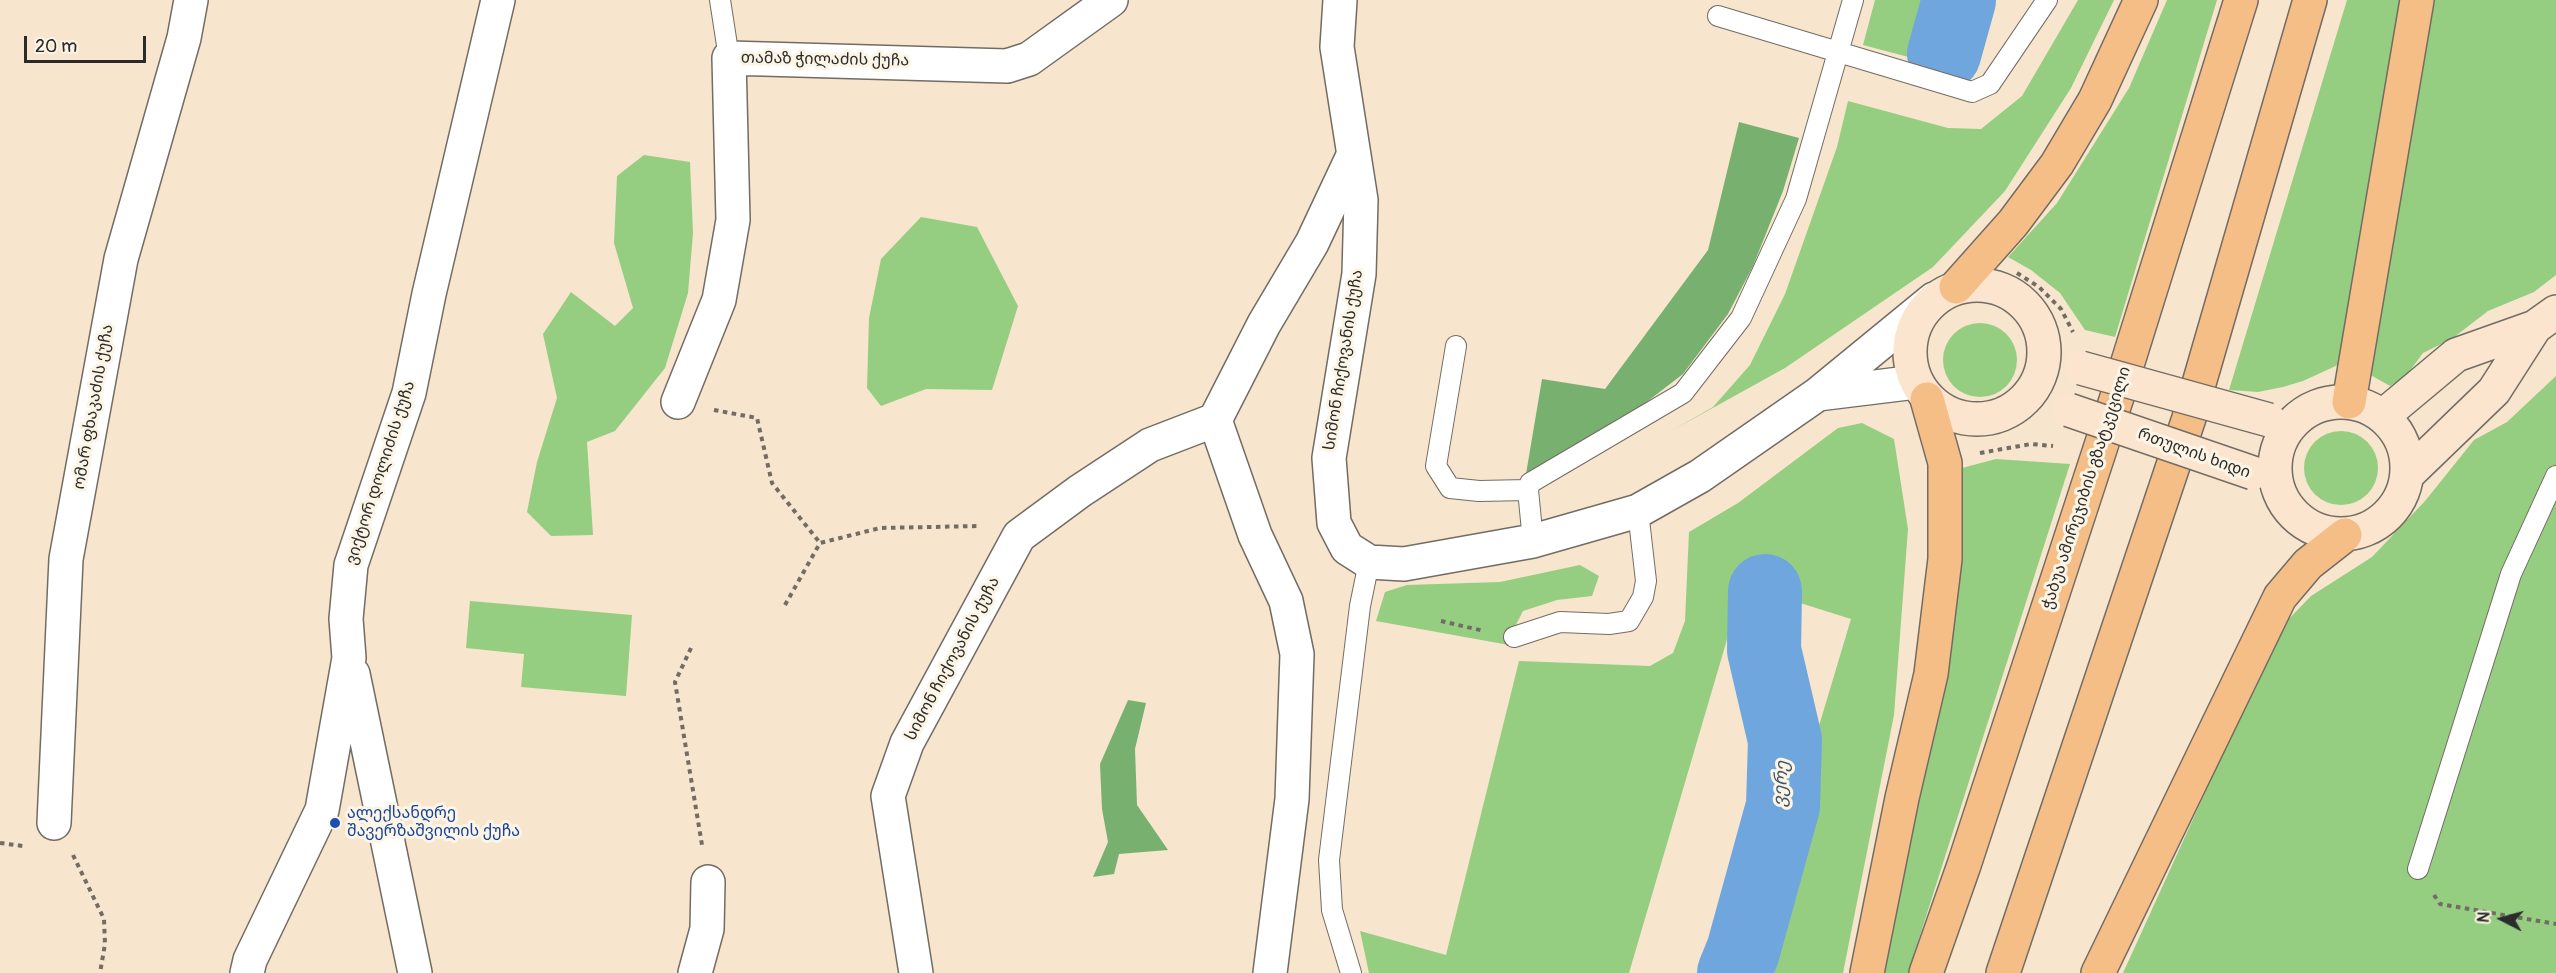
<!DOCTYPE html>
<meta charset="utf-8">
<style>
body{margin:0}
#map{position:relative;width:2556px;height:973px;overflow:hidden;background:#f7e5cd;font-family:Pangolin,sans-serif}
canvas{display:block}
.north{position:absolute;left:2472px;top:889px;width:60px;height:60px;-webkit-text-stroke:4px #fcf5e5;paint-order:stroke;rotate:276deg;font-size:16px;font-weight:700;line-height:24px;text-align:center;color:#2b2b2b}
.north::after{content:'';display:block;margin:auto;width:21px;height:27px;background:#2b2b2b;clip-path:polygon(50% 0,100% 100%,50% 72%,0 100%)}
.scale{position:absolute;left:24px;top:36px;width:122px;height:27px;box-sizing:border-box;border:3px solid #2b2b2b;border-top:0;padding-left:8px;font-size:18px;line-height:21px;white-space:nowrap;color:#2b2b2b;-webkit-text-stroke:4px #fcf5e5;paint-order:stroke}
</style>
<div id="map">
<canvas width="2556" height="973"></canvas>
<div class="north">N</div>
<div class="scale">20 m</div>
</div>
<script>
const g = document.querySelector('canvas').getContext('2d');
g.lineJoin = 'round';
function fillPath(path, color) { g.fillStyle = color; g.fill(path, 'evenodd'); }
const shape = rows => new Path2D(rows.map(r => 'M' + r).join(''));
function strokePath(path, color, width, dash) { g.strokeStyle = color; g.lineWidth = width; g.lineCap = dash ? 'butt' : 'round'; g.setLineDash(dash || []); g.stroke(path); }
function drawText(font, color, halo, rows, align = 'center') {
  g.font = font + ' Pangolin,"Noto Sans Georgian",sans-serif'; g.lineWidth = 6; g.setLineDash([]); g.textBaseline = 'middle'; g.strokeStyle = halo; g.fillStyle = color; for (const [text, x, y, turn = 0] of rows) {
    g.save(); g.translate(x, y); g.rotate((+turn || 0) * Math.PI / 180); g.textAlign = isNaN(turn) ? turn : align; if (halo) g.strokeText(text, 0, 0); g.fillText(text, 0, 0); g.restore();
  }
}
fillPath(shape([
 [1875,0,1932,0,1916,59,1863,45],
 [2078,0,2114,0,2071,88,2005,191,1933,267,1785,368,1673,430,1713,407,1750,365,1785,294,1837,147,1848,101,1948,128,1981,129,2022,96],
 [2167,0,2217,0,2115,337,2085,330,2060,293,2031,270,2008,257,2057,203,2129,88],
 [2347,0,2404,0,2340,364,2303,381,2283,387,2258,392,2229,390],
 [2435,0,2556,0,2556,275,2534,292,2488,311,2453,338,2423,353,2406,376,2390,386,2367,373,2371,313],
 [644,155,690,162,693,233,688,293,665,368,615,431,587,442,593,535,551,536,527,512,537,462,557,398,543,334,571,292,615,326,633,308,614,243,617,176],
 [921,217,977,227,1018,306,992,390,926,389,881,406,867,388,869,318,881,259],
 '1943 360a37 37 0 1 1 74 0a37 37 0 1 1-74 0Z',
 [2556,376,2556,973,2123,973,2280,628,2311,596,2372,557,2425,501,2474,440,2507,422],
 [1862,423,1894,439,1908,529,1894,715,1843,973,1745,973,1851,619,1743,585,1629,973,1369,973,1360,931,1446,955,1519,661,1650,666,1673,653,1685,621,1689,532,1738,503,1838,428],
 '2304 468a37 37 0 1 1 74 0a37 37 0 1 1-74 0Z',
 [1996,459,2070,464,1908,973,1884,973,1942,684,1958,469],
 [1580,565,1599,576,1592,596,1557,600,1523,611,1511,634,1520,647,1376,621,1385,592,1407,585,1500,582],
 [470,601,632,615,626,696,521,687,524,654,466,648]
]), '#95ce81');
fillPath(shape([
 [1739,122,1799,138,1783,191,1753,266,1728,314,1683,374,1631,414,1526,474,1542,379,1605,389,1708,250],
 [1128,700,1146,703,1135,749,1137,805,1168,850,1119,854,1114,874,1093,877,1108,842,1102,809,1100,764]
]), '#78b16f');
strokePath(shape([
 [1944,54,1959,0],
 [1734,973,1743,951,1783,806,1785,740,1764,650,1765,591]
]), '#6ea6dd', 74);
const service = shape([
 [720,0,729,58],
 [1718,16,1972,92,1990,84,2047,0],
 [1456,346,1436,466,1450,488,1479,491,1528,490],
 [1533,541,1528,490,1530,483,1683,393,1741,318,1796,199,1853,0],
 [1514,637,1560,622,1609,624,1629,621,1643,597,1646,581,1638,511],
 [2418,869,2511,574,2556,476],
 [1351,973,1332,910,1329,860,1360,606,1369,562]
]);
const minor = shape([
 [678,402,719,300,733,220,729,58,1007,66,1029,59,1111,0],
 [1215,420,1255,535,1286,601,1297,654,1292,799,1270,973],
 [353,674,415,973],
 [54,823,66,559,121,259,184,38,191,0],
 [247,973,250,960,322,810,349,658,346,619,351,565,409,393,429,294,498,0],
 [695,973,707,929,708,882],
 [916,973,888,796,907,743,1019,536,1080,491,1150,445,1215,420,1264,324,1312,243,1352,158]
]);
const tertiary = shape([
 [1340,0,1337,47,1361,200,1359,274,1329,458,1334,523,1347,548,1369,562,1404,564,1533,541,1638,511,1700,476,1818,394,1934,299],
 [1818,394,1916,382]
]);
const secondary = shape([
 '1910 352a67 67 0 1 1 134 0a67 67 0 1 1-134 0Z',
 '2275 468a66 66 0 1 1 132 0a66 66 0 1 1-132 0Z',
 [2383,416,2456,355,2535,327,2556,312],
 [2408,474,2494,391,2535,327]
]);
const primary = shape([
 [1956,287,2013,223,2057,164,2095,100,2141,0],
 [2349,402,2417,0],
 [1867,973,1902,798,1931,674,1945,559,1945,463,1927,399],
 [1926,973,1964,865,2117,397,2241,0],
 [2003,973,2189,418,2310,0],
 [2098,973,2280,597,2308,564,2345,535]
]);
strokePath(service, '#726c64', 22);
strokePath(minor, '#726c64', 36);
strokePath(tertiary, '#726c64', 36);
strokePath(secondary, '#726c64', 36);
strokePath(primary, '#726c64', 36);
strokePath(shape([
 [2017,273,2039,287,2061,309,2073,332],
 [714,410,757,418,772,483,820,543],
 [1980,453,2031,444,2053,446],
 [785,605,820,543,880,528,980,526],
 [1441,621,1484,631],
 [691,648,675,682,702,845],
 [0,843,23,846],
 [73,855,104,919,105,944,100,973],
 [2434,895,2440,904,2556,924]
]), '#726c64', 4, [4.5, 4.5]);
strokePath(service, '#fff', 20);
strokePath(minor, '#fff', 33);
strokePath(tertiary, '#fff', 33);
strokePath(secondary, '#fbe5cf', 33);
strokePath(primary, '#f6be87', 33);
const secondaryBridge = shape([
 [2081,368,2269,420],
 [2069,410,2253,473]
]);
strokePath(secondaryBridge, '#726c64', 36, []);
strokePath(secondaryBridge, '#fbe5cf', 33);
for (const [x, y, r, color] of [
 [335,823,6,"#1a4fb4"]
]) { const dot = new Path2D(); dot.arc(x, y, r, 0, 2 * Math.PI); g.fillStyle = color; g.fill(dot); strokePath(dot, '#fcf5e5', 2); }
drawText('16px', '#2b2b2b', '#fcf5e5', [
 ["თამაზ ჭილაძის ქუჩა",825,60,1],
 ["სიმონ ჩიქოვანის ქუჩა",1344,360,-81],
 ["ომარ ფხაკაძის ქუჩა",94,407,-80],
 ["რთულის ხიდი",2194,454,20],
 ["ვიქტორ დოლიძის ქუჩა",381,473,-72],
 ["ჭაბუა ამირეჯიბის გზატკეცილი",2087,488,-72],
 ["სიმონ ჩიქოვანის ქუჩა",953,659,-62]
]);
drawText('16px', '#164399', '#fcf5e5', [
 ["ალექსანდრე",347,814],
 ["შავერზაშვილის ქუჩა",347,832]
], 'left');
drawText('italic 18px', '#425669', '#fcf5e5', [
 ["ვერე",1782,784,-86]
]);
</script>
